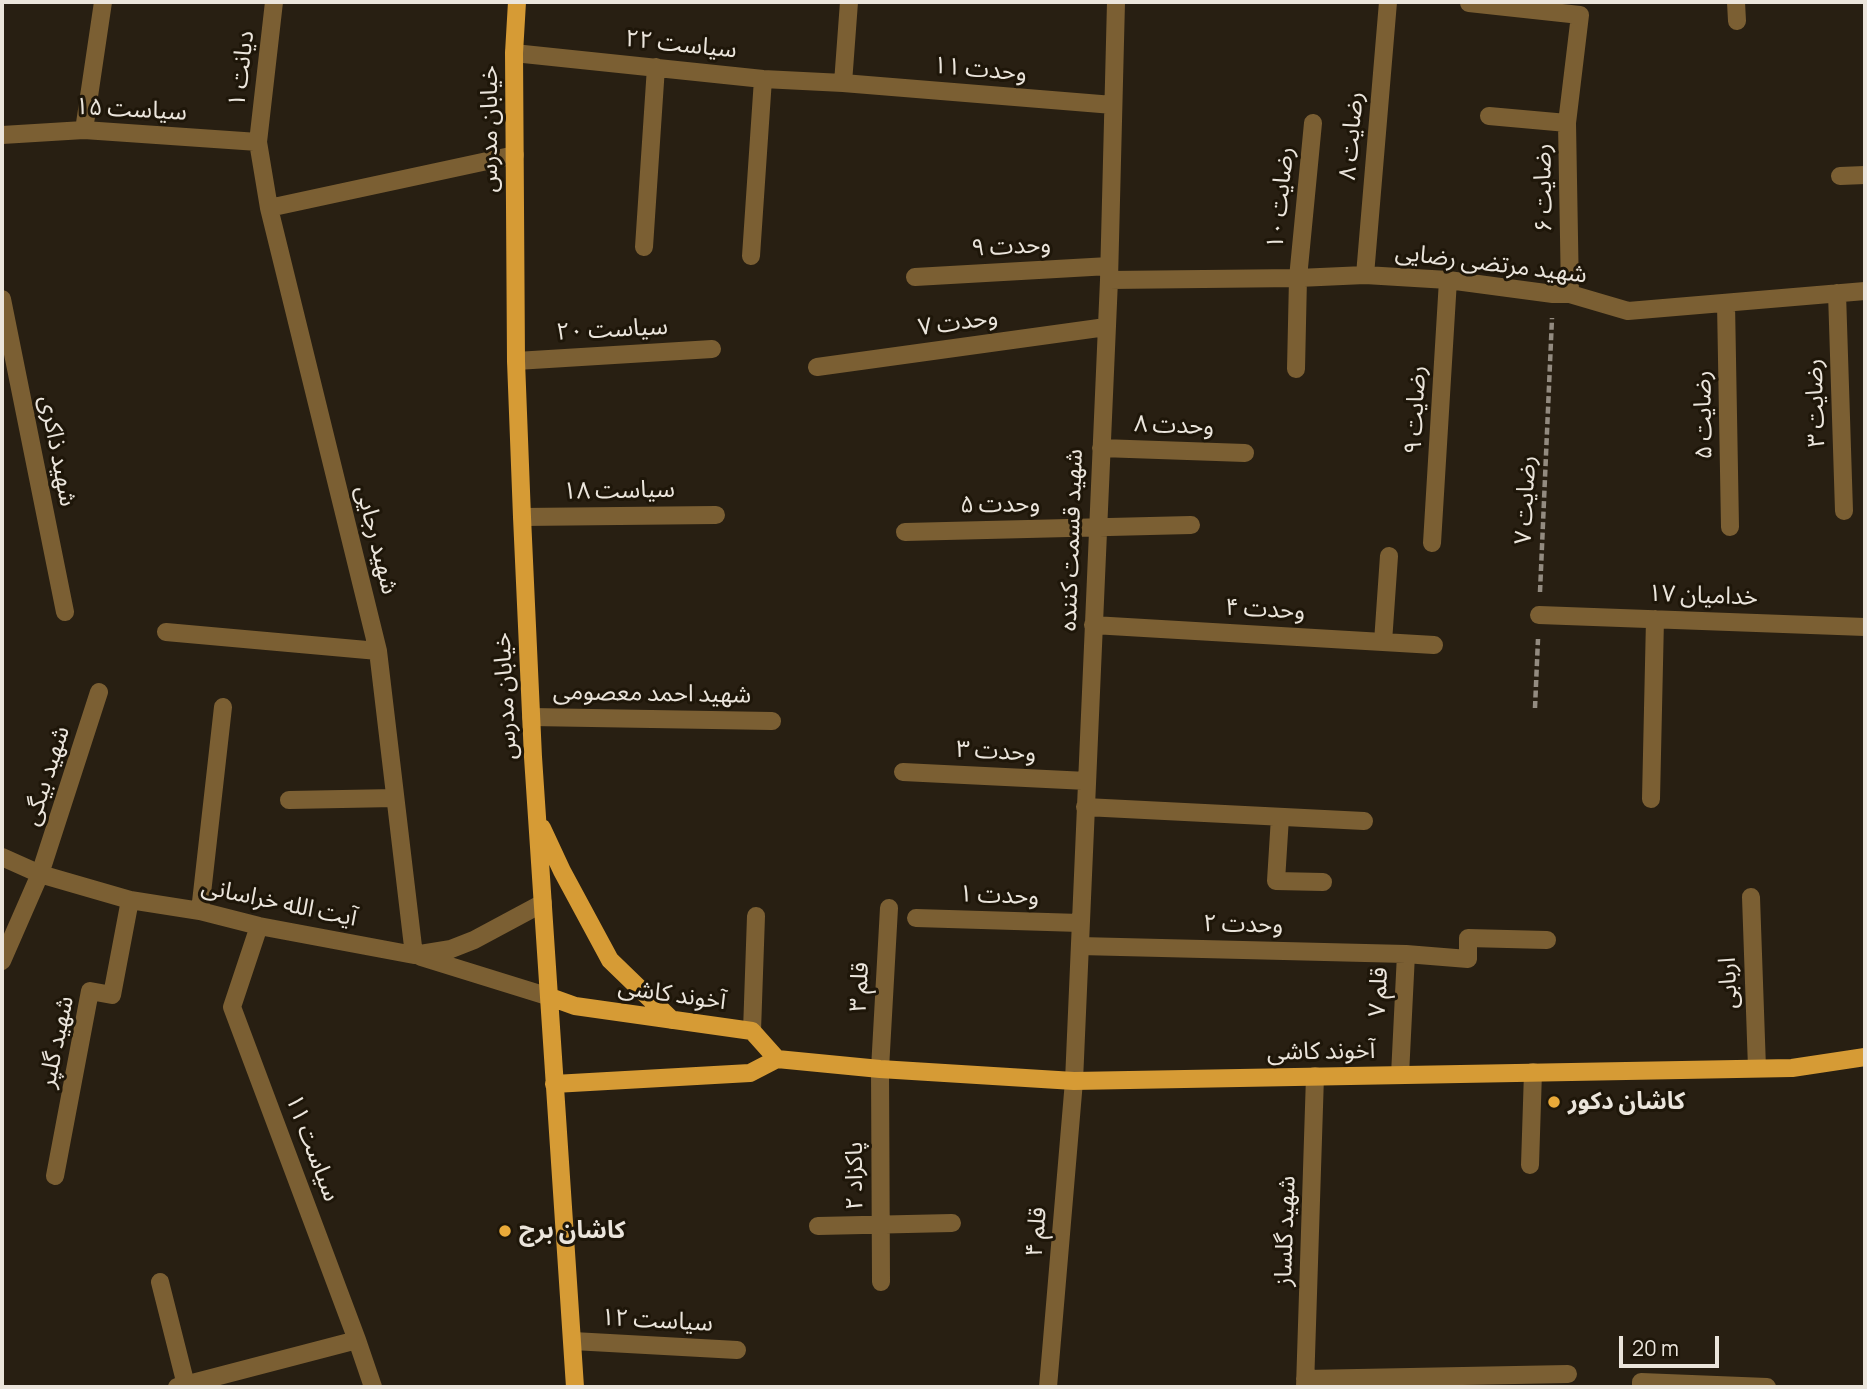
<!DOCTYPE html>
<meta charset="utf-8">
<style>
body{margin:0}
#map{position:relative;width:1867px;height:1389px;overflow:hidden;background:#281f12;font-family:Manrope,sans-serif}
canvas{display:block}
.frame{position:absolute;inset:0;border:4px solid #ebe5dc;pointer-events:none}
.scale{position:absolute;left:1619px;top:1336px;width:100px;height:32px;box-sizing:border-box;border:4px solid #ebe5dc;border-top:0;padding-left:9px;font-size:21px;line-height:24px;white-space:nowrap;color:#ebe5dc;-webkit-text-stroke:5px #1e1609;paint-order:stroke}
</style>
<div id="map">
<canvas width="1867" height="1389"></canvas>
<div class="frame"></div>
<div class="scale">20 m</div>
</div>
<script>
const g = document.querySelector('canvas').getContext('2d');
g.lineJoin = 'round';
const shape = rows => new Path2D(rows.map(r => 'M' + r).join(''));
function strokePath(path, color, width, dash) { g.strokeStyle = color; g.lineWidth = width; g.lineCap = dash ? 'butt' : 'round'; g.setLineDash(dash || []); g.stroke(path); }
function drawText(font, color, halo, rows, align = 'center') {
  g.font = font + ' Manrope,"Noto Sans Arabic",sans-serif'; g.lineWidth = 6; g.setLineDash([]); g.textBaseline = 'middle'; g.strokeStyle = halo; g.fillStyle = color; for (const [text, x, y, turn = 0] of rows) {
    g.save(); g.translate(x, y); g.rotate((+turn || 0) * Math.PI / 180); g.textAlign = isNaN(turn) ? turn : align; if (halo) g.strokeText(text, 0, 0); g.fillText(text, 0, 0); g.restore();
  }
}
strokePath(shape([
 [1540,592,1552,318],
 [1535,708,1538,639]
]), '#938b80', 4.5, [7, 3.5]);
strokePath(shape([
 [274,2,258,142,269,208,378,651,414,955],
 [1736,2,1737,21],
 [1469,3,1580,15,1567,123,1570,294],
 [514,53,763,79,843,83,1113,105],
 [843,83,849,2],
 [1489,116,1567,123],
 [84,130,103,2],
 [2,135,84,130,258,142],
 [1840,176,1865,175],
 [269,208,515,155],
 [644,247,656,67],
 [751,256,763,79],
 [1365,275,1388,2],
 [915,277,1109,266],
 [1109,280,1298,278,1365,275,1448,280,1553,294,1570,294,1628,311,1865,291],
 [1837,293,1844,511],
 [2,299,65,612],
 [1726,303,1730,527],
 [516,361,712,349],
 [817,367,1106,327],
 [1296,369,1298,278,1313,123],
 [1101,448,1245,453],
 [522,517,716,515],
 [905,532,1191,525],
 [1432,543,1448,280],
 [1539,615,1865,627],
 [1093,625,1434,645],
 [166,632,378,651],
 [1383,642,1389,556],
 [531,717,772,721],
 [903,772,1087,781],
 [1651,799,1655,619],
 [289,800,395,798],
 [1085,807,1364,821],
 [1280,817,1276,881,1323,882],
 [2,857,40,874,130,900,200,911,259,926,414,955,451,949,474,940,543,903],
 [1751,897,1757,1068],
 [200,911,223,707],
 [916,918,1080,923],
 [259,926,232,1007,357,1340,373,1387],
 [1080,946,1406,954,1468,959,1468,938,1547,940],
 [421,957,550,997],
 [2,961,40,874,99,692],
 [752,1031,756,916],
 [1400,1075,1406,954],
 [1530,1165,1533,1072],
 [55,1176,90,991,112,995,130,900],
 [818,1226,952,1223],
 [160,1282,186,1385],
 [881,1282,880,1069,889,908],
 [573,1341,737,1350],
 [1305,1379,1568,1374],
 [177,1387,357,1340],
 [1048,1387,1074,1081,1109,280,1116,2],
 [1305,1387,1315,1076],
 [1641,1387,1641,1382,1767,1387]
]), '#7b5f33', 18);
strokePath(shape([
 [517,2,514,53,516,361,522,517,533,757,575,1387],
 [542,828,562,871,610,960,672,1020],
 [550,997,575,1006,752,1031,777,1059],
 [554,1084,750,1073,777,1059,880,1069,1074,1081,1792,1068,1865,1057]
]), '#d69b35', 18);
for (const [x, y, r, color] of [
 [1554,1102,7,"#eaaa39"],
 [505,1231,7,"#eaaa39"]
]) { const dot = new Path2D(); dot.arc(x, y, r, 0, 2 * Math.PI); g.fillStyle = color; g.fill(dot); strokePath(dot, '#1e1609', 2.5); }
drawText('24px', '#ebe5dc', '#1e1609', [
 ["سیاست ۲۲",681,45,6],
 ["دیانت ۱",242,69,-83],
 ["وحدت ۱۱",980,70,5],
 ["سیاست ۱۵",131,110,3],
 ["خیابان مدرس",490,129,-90],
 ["رضایت ۸",1352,136,-85],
 ["رضایت ۶",1544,188,-91],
 ["رضایت ۱۰",1281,198,-84],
 ["وحدت ۹",1011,247,-3],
 ["شهید مرتضی رضایی",1491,264,7],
 ["وحدت ۷",958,323,-8],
 ["سیاست ۲۰",612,330,-3],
 ["رضایت ۳",1816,403,-92],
 ["رضایت ۹",1416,410,-87],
 ["رضایت ۵",1704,415,-91],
 ["وحدت ۸",1174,426,2],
 ["شهید ذاکری",57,451,79],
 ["سیاست ۱۸",619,491,-1],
 ["رضایت ۷",1526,500,-87],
 ["وحدت ۵",1000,505,-1],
 ["شهید رجایی",376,540,76],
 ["شهید قسمت کننده",1072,540,-88],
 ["خدامیان ۱۷",1703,596,2],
 ["وحدت ۴",1265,610,3],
 ["شهید احمد معصومی",652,694,1],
 ["خیابان مدرس",506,696,-93],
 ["وحدت ۳",996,752,3],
 ["شهید بیگی",47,776,-72],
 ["وحدت ۱",999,896,2],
 ["آیت الله خراسانی",279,903,12],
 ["وحدت ۲",1243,925,1],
 ["اربابی",1729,983,-92],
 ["قلم ۳",860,987,-87],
 ["قلم ۷",1379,992,-87],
 ["آخوند کاشی",672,995,8],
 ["شهید گلپر",57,1042,-78],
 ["آخوند کاشی",1321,1052,-1],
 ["سیاست ۱۱",312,1148,69],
 ["پاکزاد ۲",855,1176,-90],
 ["شهید گلساز",1286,1231,-88],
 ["قلم ۴",1037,1232,-85],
 ["سیاست ۱۲",657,1321,3]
]);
drawText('bold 24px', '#ebe5dc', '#1e1609', [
 ["کاشان دکور",1568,1102],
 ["کاشان برج",519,1231]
], 'left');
</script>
